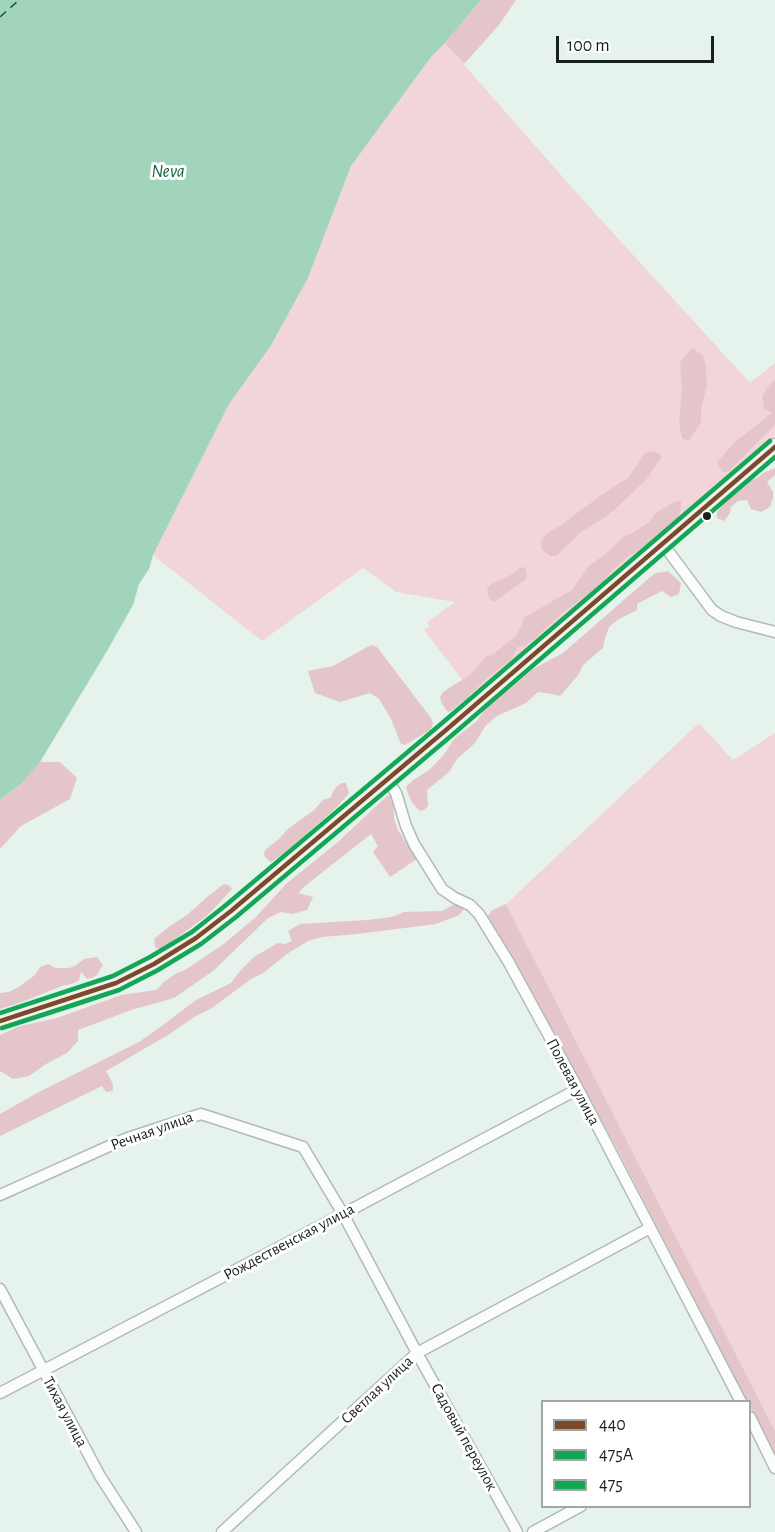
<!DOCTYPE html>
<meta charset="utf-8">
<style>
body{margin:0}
#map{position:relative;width:775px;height:1532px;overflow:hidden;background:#e6f2ec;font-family:"Alegreya Sans",sans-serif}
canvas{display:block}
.legend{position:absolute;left:541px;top:1400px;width:210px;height:108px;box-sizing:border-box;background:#fff;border:2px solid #a2a6a4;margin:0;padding:8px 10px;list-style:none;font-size:18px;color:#17201b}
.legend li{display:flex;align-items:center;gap:12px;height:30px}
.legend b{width:30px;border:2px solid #a2a6a4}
.scale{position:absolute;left:556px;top:36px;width:158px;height:27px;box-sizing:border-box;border:3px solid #17201b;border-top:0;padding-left:8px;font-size:18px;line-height:21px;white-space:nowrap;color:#17201b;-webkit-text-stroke:4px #fff;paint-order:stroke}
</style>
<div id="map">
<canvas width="775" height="1532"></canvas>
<ul class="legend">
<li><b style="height:8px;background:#7a4b2a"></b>440</li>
<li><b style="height:8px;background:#10a855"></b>475А</li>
<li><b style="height:8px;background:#10a855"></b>475</li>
</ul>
<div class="scale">100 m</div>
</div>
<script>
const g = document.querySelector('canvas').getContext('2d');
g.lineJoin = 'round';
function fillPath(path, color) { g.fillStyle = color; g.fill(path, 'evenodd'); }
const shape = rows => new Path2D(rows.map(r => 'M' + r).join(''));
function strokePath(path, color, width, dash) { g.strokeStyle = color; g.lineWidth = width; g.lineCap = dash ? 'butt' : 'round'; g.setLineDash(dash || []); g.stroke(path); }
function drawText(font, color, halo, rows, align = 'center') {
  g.font = font + ' "Alegreya Sans",sans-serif'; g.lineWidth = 6; g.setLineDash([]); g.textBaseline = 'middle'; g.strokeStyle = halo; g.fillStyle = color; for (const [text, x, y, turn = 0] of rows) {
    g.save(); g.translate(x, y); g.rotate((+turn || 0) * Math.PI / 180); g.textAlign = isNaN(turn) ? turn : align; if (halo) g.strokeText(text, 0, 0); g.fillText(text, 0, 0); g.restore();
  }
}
fillPath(shape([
 [445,43,583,200,750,383,775,363,775,435,525,650,474,695,424,630,429,627,427,622,455,602,396,592,363,568,262,641,153,555,229,404,270,347,308,278,351,166,431,57],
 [699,723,733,760,775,733,775,1431,506,904]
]), '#f1d5d9');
fillPath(shape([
 [481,0,516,0,499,25,464,64,445,43],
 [692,348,703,355,706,369,707,385,701,409,701,422,689,441,682,438,679,423,682,387,680,362],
 [775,380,775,425,728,472,722,472,717,462,736,441,772,413,764,409,762,396,770,384],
 [654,451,662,456,646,480,615,509,601,520,581,532,556,556,550,556,542,549,541,541,549,532,561,525,603,494,629,477,645,453],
 [775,468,775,475,767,482,773,492,773,498,770,507,761,512,751,509,747,500,738,501,731,507,730,513,724,521,717,518,717,512,726,501,736,493,743,484,749,480,757,478,763,473],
 [681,501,681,510,677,518,639,550,627,557,612,571,600,586,562,613,554,621,535,638,525,646,518,647,510,661,489,676,467,698,451,711,449,712,446,710,441,702,440,697,443,692,471,674,486,656,492,655,516,636,525,617,572,590,589,566,607,553,623,537,634,532,648,523,657,512,674,502],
 [525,567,527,573,526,579,494,602,489,598,487,588,492,584,508,577,520,568],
 [668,571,681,583,679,594,671,597,662,591,637,604,637,610,619,619,609,627,605,638,603,648,583,665,579,674,560,696,552,694,538,692,526,703,497,716,486,725,475,743,457,759,449,772,427,790,428,806,424,810,420,811,413,804,408,794,406,787,413,780,428,771,443,756,454,739,477,721,489,703,512,687,533,669,563,653,649,578,656,573],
 [371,645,377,647,431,718,433,724,430,730,405,745,401,744,391,719,379,699,370,693,340,702,315,693,308,671,333,666],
 [40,762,60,762,77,778,70,799,21,826,0,849,0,800,22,783],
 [342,783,346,783,349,793,335,809,283,854,271,862,267,859,264,855,265,850,279,839,288,829,314,810,323,800,330,798,336,787],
 [388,795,391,795,393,799,394,819,398,830,417,859,390,877,373,852,378,846,371,834,305,886,298,893,313,897,307,910,292,914,281,912,268,918,213,971,174,998,131,1010,78,1030,78,1041,67,1053,46,1064,29,1076,13,1079,0,1071,0,1035,20,1026,54,1019,121,995,156,990,165,981,177,973,185,970,225,943,256,917,286,884,339,841],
 [224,884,229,885,232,889,208,915,163,948,158,949,155,947,154,939,170,926,187,915,207,897],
 [457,903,466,905,464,909,459,915,436,924,357,934,322,937,308,941,287,954,263,973,251,979,212,1008,196,1016,168,1035,106,1071,113,1084,113,1091,106,1092,102,1086,0,1136,0,1114,39,1092,139,1042,163,1025,196,1000,231,983,240,971,254,957,278,943,285,944,292,941,288,931,300,924,367,920,392,917,404,912,442,911],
 [506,904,775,1431,775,1454,750,1406,750,1402,747,1401,616,1147,513,958,487,917,492,910],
 [97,957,103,965,97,975,92,978,87,979,81,972,79,980,75,983,62,986,22,1002,0,1009,0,993,9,992,20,986,35,975,40,967,48,964,56,968,69,968,75,966,84,959]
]), '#e4c5ca');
fillPath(shape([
 [0,0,481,0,445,43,431,57,351,166,308,278,270,347,229,404,153,555,149,569,139,584,133,605,107,651,40,762,22,783,0,800]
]), '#a2d4bb');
strokePath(shape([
 [0,17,19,0]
]), '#0f6042', 1.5, [8, 6]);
const minor = shape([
 [663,544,712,610,721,616,736,622,775,632],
 [387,779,396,793,406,826,414,844,442,889,455,898,470,905,479,914,508,961,578,1089,741,1402],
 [0,1195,125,1139,201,1114,303,1147,343,1214,417,1353,517,1532],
 [0,1289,100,1476,136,1532],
 [0,1393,343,1214,578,1089],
 [750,1417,775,1468],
 [222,1532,417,1353,650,1228],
 [533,1532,581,1506]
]);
const primary = shape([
 [0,1021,76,997,116,983,154,964,196,938,231,911,446,730,775,447]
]);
strokePath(minor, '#b1bab6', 13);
strokePath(primary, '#bcb8b7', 19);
strokePath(minor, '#fbfdfc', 10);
strokePath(primary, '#f5f0f1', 16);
strokePath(shape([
 [0,1021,116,983,154,964,196,938,231,911,446,730,775,447]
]), '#7a4b2a', 4.5);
strokePath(shape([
 [2,1028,119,990,158,970,201,944,236,917,451,736,775,457]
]), '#10a855', 4.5);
strokePath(shape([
 [0,1013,113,976,150,957,192,932,226,905,441,724,770,441]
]), '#10a855', 4.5);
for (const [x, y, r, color] of [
 [707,516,5,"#17201b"]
]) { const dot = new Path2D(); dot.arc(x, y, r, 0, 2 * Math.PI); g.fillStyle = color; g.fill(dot); strokePath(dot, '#fff', 2); }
drawText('16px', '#17201b', '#fff', [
 ["Полевая улица",573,1082,62],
 ["Речная улица",152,1131,-20],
 ["Рождественская улица",289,1242,-28],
 ["Светлая улица",377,1390,-43],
 ["Тихая улица",65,1412,62],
 ["Садовый переулок",464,1437,61]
]);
drawText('italic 18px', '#0f6042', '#fff', [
 ["Neva",168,172]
]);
</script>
